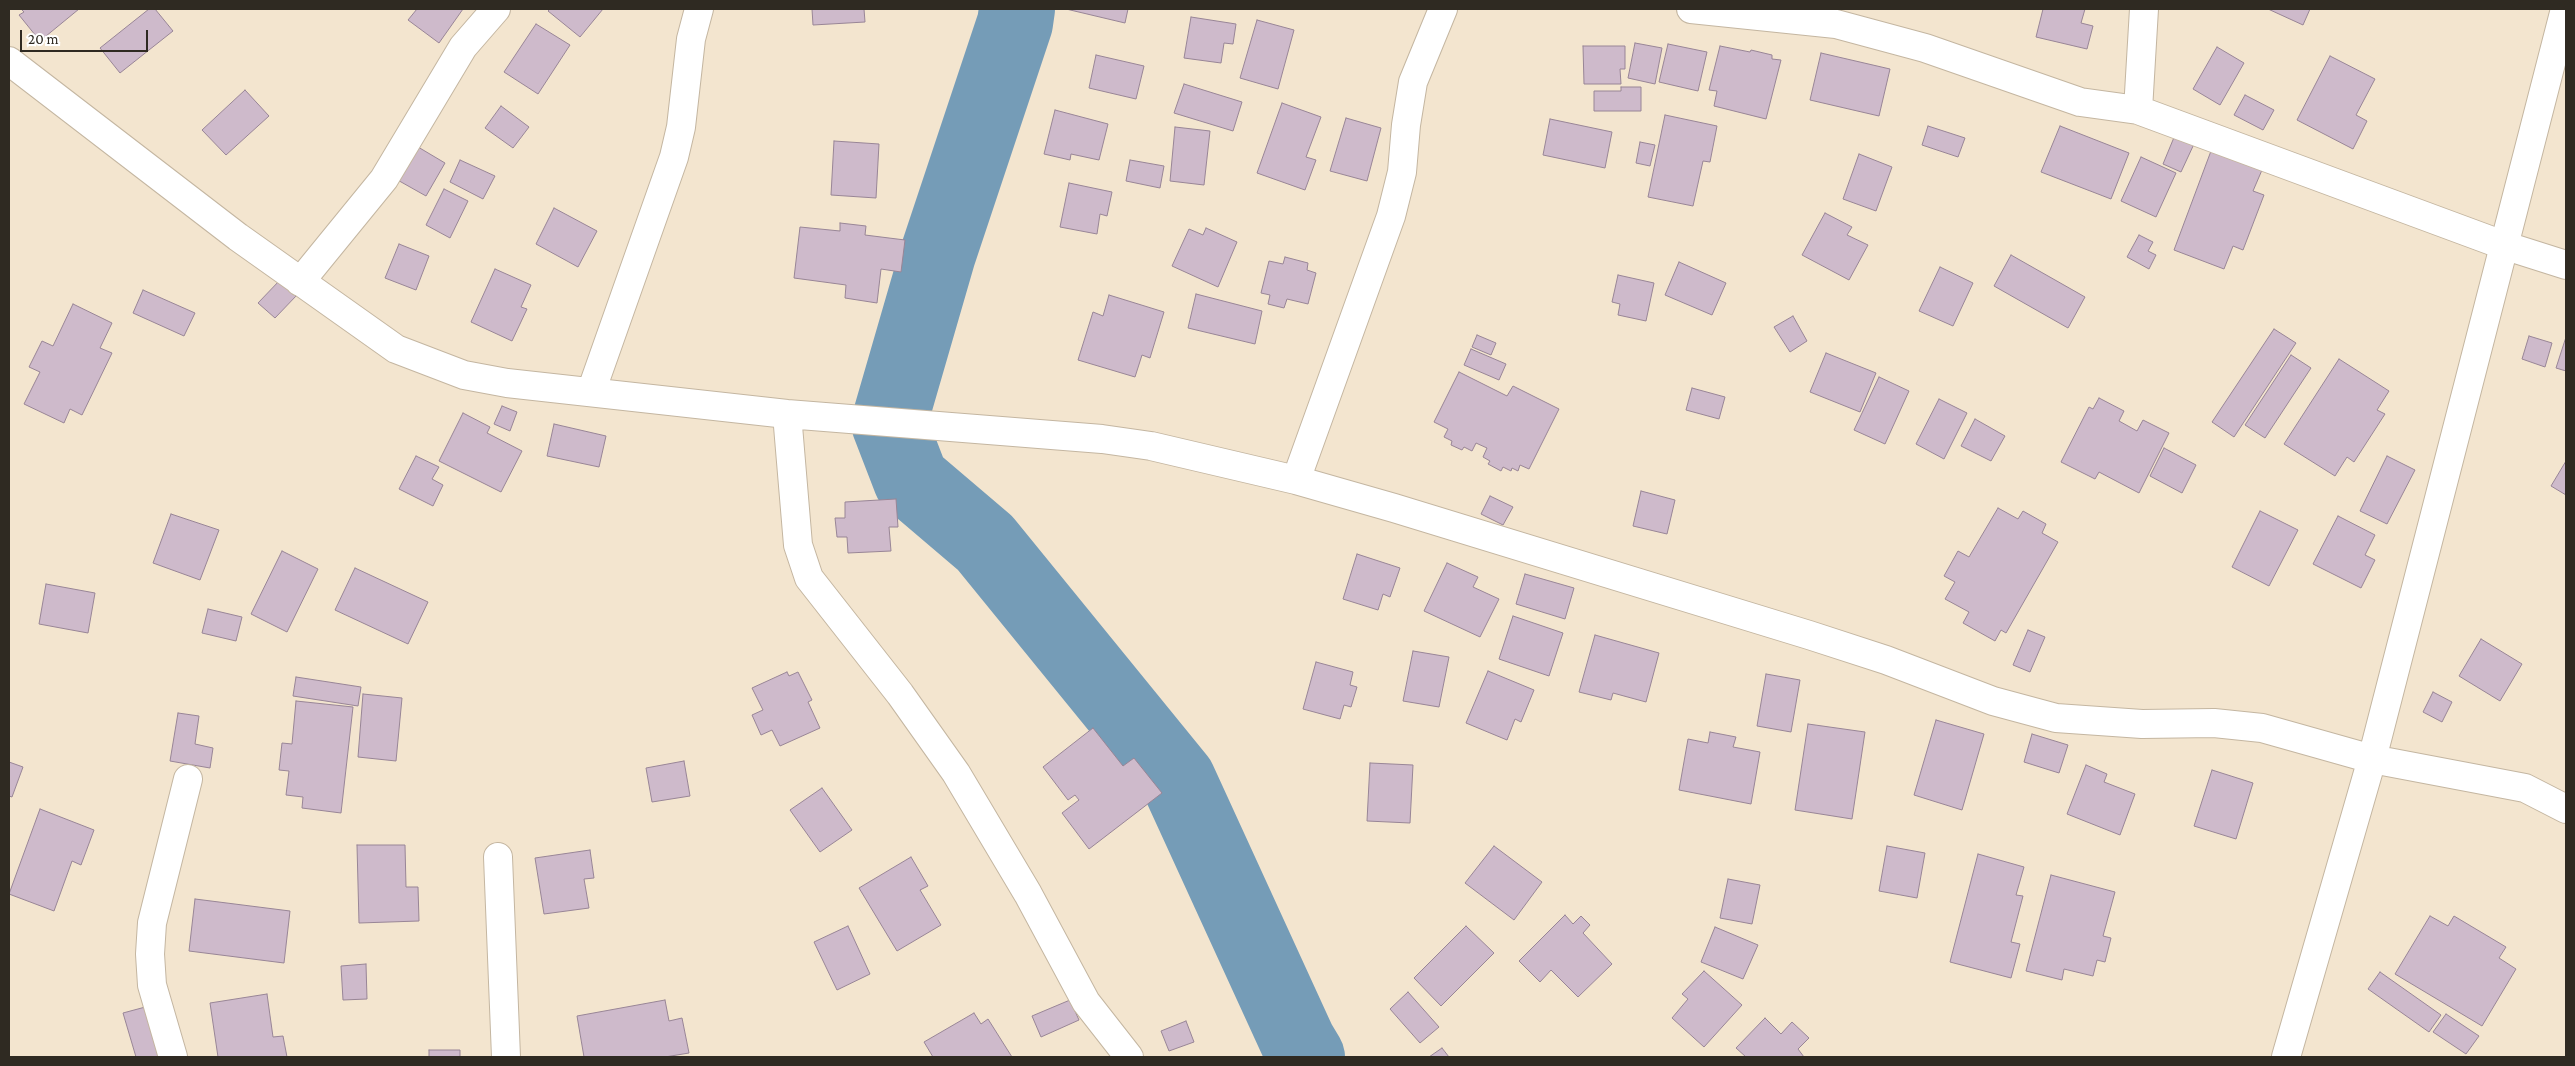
<!DOCTYPE html>
<style>
body{margin:0}
#map{position:relative;width:2575px;height:1066px;overflow:hidden;background:#f3e5cf;font-family:"Crimson Pro",serif}
canvas{display:block}
.frame{position:absolute;inset:0;border:10px solid #2f2a22;pointer-events:none}
.scale{position:absolute;left:20px;top:30px;width:128px;height:22px;box-sizing:border-box;border:2px solid #2f2a22;border-top:0;padding-left:6px;font-size:15px;line-height:18px;white-space:nowrap;color:#2f2a22;-webkit-text-stroke:4px #fff;paint-order:stroke}
</style>
<div id="map">
<canvas width="2575" height="1066"></canvas>
<div class="frame"></div>
<div class="scale">20 m</div>
</div>
<script>
const g = document.querySelector('canvas').getContext('2d');
g.lineJoin = 'round';
const shape = rows => new Path2D(rows.map(r => 'M' + r).join(''));
function strokePath(path, color, width, dash) { g.strokeStyle = color; g.lineWidth = width; g.lineCap = dash ? 'butt' : 'round'; g.setLineDash(dash || []); g.stroke(path); }
function fillPath(path, color) { g.fillStyle = color; g.fill(path, 'evenodd'); }
strokePath(shape([
 [1017,9,1015,23,938,254,889,423,911,480,985,543,1178,780,1298,1042,1307,1057]
]), '#759cb7', 76);
const building = shape([
 [21,9,79,9,40,41,19,15,24,12,21,9],
 [149,9,155,9,173,31,120,73,100,48,149,9],
 [417,9,463,9,439,43,408,20,417,9],
 [550,9,603,9,580,37,548,11,550,9],
 [812,9,864,9,865,22,813,25,812,9],
 [1066,9,1128,9,1125,23,1066,9],
 [2043,9,2085,9,2081,23,2093,26,2087,49,2036,37,2043,9],
 [2268,9,2310,9,2303,25,2268,9],
 [1191,17,1236,24,1233,44,1224,43,1221,63,1184,58,1191,17],
 [1257,20,1294,30,1278,89,1240,78,1257,20],
 [536,24,570,45,538,94,504,72,536,24],
 [1635,43,1662,48,1655,84,1628,78,1635,43],
 [1668,44,1707,52,1698,91,1659,82,1668,44],
 [1583,46,1625,46,1625,69,1620,69,1621,84,1584,84,1583,46],
 [1720,46,1750,52,1751,50,1772,55,1772,59,1781,60,1766,119,1714,106,1717,91,1709,90,1720,46],
 [2217,47,2244,63,2220,105,2193,89,2217,47],
 [1821,53,1890,69,1879,116,1810,100,1821,53],
 [1096,55,1144,66,1136,99,1089,88,1096,55],
 [2330,56,2375,79,2356,115,2367,121,2353,149,2297,120,2330,56],
 [1184,84,1242,102,1233,131,1174,113,1184,84],
 [1621,87,1641,87,1641,111,1594,111,1594,91,1621,91,1621,87],
 [245,90,269,116,226,155,202,130,245,90],
 [2245,95,2274,110,2263,130,2234,115,2245,95],
 [1282,103,1321,117,1306,157,1316,160,1305,190,1257,173,1282,103],
 [501,106,529,127,513,148,485,128,501,106],
 [1055,110,1108,124,1099,160,1071,154,1070,160,1044,154,1055,110],
 [1665,115,1717,126,1710,162,1703,161,1693,206,1648,197,1665,115],
 [1346,118,1381,128,1367,181,1330,171,1346,118],
 [1550,119,1612,132,1605,168,1543,155,1550,119],
 [1928,126,1965,138,1958,157,1922,145,1928,126],
 [2060,126,2129,153,2111,199,2041,172,2060,126],
 [1175,127,1210,131,1204,185,1170,181,1175,127],
 [2175,135,2194,144,2181,172,2163,164,2175,135],
 [834,141,879,144,876,198,831,195,834,141],
 [1640,142,1655,145,1650,166,1636,163,1640,142],
 [413,144,445,163,426,196,394,178,413,144],
 [2211,151,2262,170,2253,191,2264,195,2243,250,2233,246,2224,269,2174,250,2211,151],
 [1859,154,1892,167,1876,211,1843,199,1859,154],
 [2141,157,2176,173,2156,217,2121,201,2141,157],
 [460,160,495,176,483,199,450,182,460,160],
 [1130,160,1164,166,1160,188,1126,181,1130,160],
 [1069,183,1112,192,1107,216,1100,214,1097,234,1060,227,1069,183],
 [444,189,468,201,450,238,426,225,444,189],
 [554,208,597,231,578,267,536,244,554,208],
 [1825,213,1852,227,1847,235,1868,245,1849,280,1802,255,1825,213],
 [840,223,866,226,865,235,905,240,901,272,881,269,877,303,845,298,846,285,794,278,800,227,840,231,840,223],
 [1206,228,1237,242,1218,287,1172,266,1189,229,1203,235,1206,228],
 [2139,235,2153,242,2148,251,2156,255,2149,269,2127,257,2139,235],
 [399,244,429,256,416,290,385,278,399,244],
 [2011,255,2085,297,2068,328,1994,286,2011,255],
 [1285,257,1308,263,1307,270,1316,273,1308,304,1287,299,1284,308,1268,304,1270,295,1261,293,1269,261,1283,264,1285,257],
 [1679,262,1726,283,1712,315,1665,295,1679,262],
 [1940,267,1973,283,1953,326,1919,311,1940,267],
 [495,269,531,285,521,307,527,309,512,341,471,322,495,269],
 [1618,275,1654,283,1646,321,1618,315,1620,304,1612,302,1618,275],
 [281,279,297,295,275,318,258,303,281,279],
 [143,290,195,313,184,336,133,313,143,290],
 [1196,294,1262,311,1255,344,1188,328,1196,294],
 [1109,295,1164,312,1150,358,1142,355,1135,377,1078,360,1093,312,1103,316,1109,295],
 [73,304,112,323,100,348,112,353,82,415,70,409,64,423,24,404,40,372,29,367,42,341,53,346,73,304],
 [1793,316,1807,341,1790,352,1774,327,1793,316],
 [2274,329,2296,343,2234,437,2212,422,2274,329],
 [1477,335,1496,343,1491,355,1472,347,1477,335],
 [2529,336,2552,343,2545,367,2522,359,2529,336],
 [2566,337,2566,371,2556,368,2566,337],
 [1471,349,1506,364,1499,380,1464,365,1471,349],
 [1826,353,1876,373,1860,412,1810,392,1826,353],
 [2291,355,2311,368,2265,438,2245,425,2291,355],
 [2339,359,2389,391,2377,410,2385,414,2354,462,2347,457,2335,476,2284,444,2339,359],
 [1459,372,1507,396,1513,386,1559,409,1529,469,1520,465,1518,471,1512,468,1511,471,1503,467,1501,471,1488,464,1490,461,1483,457,1487,448,1476,443,1472,451,1464,447,1462,450,1451,445,1452,441,1444,437,1448,429,1434,422,1459,372],
 [1879,377,1909,391,1885,444,1854,430,1879,377],
 [1692,388,1725,397,1719,419,1686,410,1692,388],
 [2099,398,2124,411,2119,421,2137,431,2143,420,2169,433,2139,493,2099,472,2095,479,2061,462,2089,407,2093,409,2099,398],
 [1939,399,1967,413,1944,459,1916,444,1939,399],
 [502,406,517,412,510,431,494,424,502,406],
 [463,413,490,427,487,433,522,451,501,492,439,461,463,413],
 [1975,419,2005,436,1991,461,1961,446,1975,419],
 [554,424,606,436,599,467,547,456,554,424],
 [2164,448,2196,465,2182,493,2150,476,2164,448],
 [416,456,439,467,432,479,443,485,433,506,399,489,416,456],
 [2387,456,2415,470,2387,524,2360,511,2387,456],
 [2566,461,2566,495,2551,486,2566,461],
 [1641,491,1675,500,1667,534,1633,526,1641,491],
 [1490,496,1513,507,1503,525,1481,514,1490,496],
 [896,499,898,527,889,527,891,551,848,553,847,537,837,537,835,518,845,518,845,502,896,499],
 [1998,508,2018,519,2023,511,2046,524,2042,533,2058,542,2006,633,2001,630,1995,641,1963,623,1969,612,1945,599,1955,582,1944,576,1958,551,1969,557,1998,508],
 [2260,511,2298,530,2269,586,2232,567,2260,511],
 [171,514,219,530,200,580,153,563,171,514],
 [2338,516,2375,535,2365,555,2375,560,2361,588,2313,564,2338,516],
 [282,551,318,569,287,632,251,614,282,551],
 [1357,554,1400,568,1390,597,1383,594,1378,610,1343,599,1357,554],
 [1447,563,1478,577,1473,587,1499,599,1480,637,1424,611,1447,563],
 [355,568,428,602,408,644,335,610,355,568],
 [1525,574,1574,588,1565,619,1516,604,1525,574],
 [46,584,95,593,88,633,39,624,46,584],
 [208,609,242,617,236,641,202,633,208,609],
 [1513,616,1563,633,1549,676,1499,659,1513,616],
 [2028,630,2045,637,2030,672,2013,665,2028,630],
 [1595,635,1659,653,1646,702,1613,693,1611,700,1579,692,1595,635],
 [2481,639,2522,664,2500,701,2459,676,2481,639],
 [1413,651,1449,657,1439,707,1403,701,1413,651],
 [1316,662,1353,672,1350,685,1357,687,1351,707,1344,705,1340,719,1303,709,1316,662],
 [1488,671,1534,690,1521,722,1515,719,1507,740,1466,723,1488,671],
 [787,672,789,676,798,672,812,700,808,702,820,728,780,746,772,730,761,735,752,715,763,710,752,688,787,672],
 [1766,674,1800,680,1791,732,1757,726,1766,674],
 [296,677,361,687,358,706,293,696,296,677],
 [2433,692,2452,702,2442,722,2423,712,2433,692],
 [363,694,402,698,396,761,358,757,363,694],
 [296,701,353,707,341,813,302,808,303,797,286,795,289,771,279,770,282,743,292,744,296,701],
 [178,713,199,716,195,744,213,748,210,768,170,761,178,713],
 [1936,720,1984,734,1962,810,1914,795,1936,720],
 [1808,724,1865,732,1852,819,1795,810,1808,724],
 [1093,728,1123,766,1134,758,1162,793,1089,849,1062,813,1079,800,1075,795,1068,800,1043,767,1093,728],
 [1710,732,1736,737,1733,747,1760,752,1751,804,1679,790,1688,739,1708,743,1710,732],
 [2032,734,2068,745,2059,773,2024,762,2032,734],
 [684,761,690,796,652,802,646,768,684,761],
 [9,762,23,767,12,797,9,796,9,762],
 [1370,763,1413,765,1410,823,1367,821,1370,763],
 [2086,765,2107,774,2104,782,2135,794,2120,835,2067,814,2086,765],
 [2212,770,2253,783,2236,839,2194,826,2212,770],
 [822,788,852,830,820,852,790,810,822,788],
 [40,809,94,830,81,865,72,861,54,911,9,894,40,809],
 [357,845,405,845,406,887,418,887,419,921,359,923,357,845],
 [1494,846,1542,882,1514,920,1465,883,1494,846],
 [1887,846,1925,853,1917,898,1879,891,1887,846],
 [590,850,594,878,584,879,589,908,544,914,535,858,590,850],
 [1978,854,2024,867,2016,895,2023,896,2011,942,2020,944,2011,978,1950,962,1978,854],
 [911,857,928,886,920,890,941,925,897,951,859,888,911,857],
 [2051,875,2115,892,2103,936,2111,938,2105,962,2097,960,2093,976,2064,969,2062,980,2026,971,2051,875],
 [1728,879,1760,885,1752,924,1720,918,1728,879],
 [195,899,290,911,284,963,189,951,195,899],
 [1565,915,1573,924,1581,916,1590,925,1583,933,1612,964,1578,997,1551,970,1540,982,1519,961,1565,915],
 [2430,916,2448,926,2454,916,2506,947,2499,958,2516,969,2482,1026,2395,974,2430,916],
 [848,926,870,974,837,990,814,942,848,926],
 [1466,926,1494,953,1441,1006,1414,978,1466,926],
 [1715,927,1758,945,1743,979,1701,962,1715,927],
 [366,964,367,999,343,1000,341,966,366,964],
 [1704,971,1742,1005,1704,1047,1672,1018,1688,999,1682,994,1704,971],
 [2380,972,2441,1015,2429,1032,2368,989,2380,972],
 [1408,992,1439,1027,1420,1043,1390,1009,1408,992],
 [267,994,273,1037,283,1036,287,1057,218,1057,210,1003,267,994],
 [665,1000,669,1021,682,1018,689,1053,665,1057,584,1057,577,1016,665,1000],
 [1070,1000,1079,1020,1041,1037,1032,1016,1070,1000],
 [149,1006,163,1057,136,1057,123,1013,149,1006],
 [974,1013,981,1024,988,1019,1012,1057,933,1057,924,1042,974,1013],
 [2446,1014,2479,1036,2466,1054,2433,1032,2446,1014],
 [1765,1018,1781,1034,1792,1022,1809,1038,1798,1049,1804,1057,1746,1057,1736,1048,1765,1018],
 [1186,1021,1194,1042,1169,1051,1161,1031,1186,1021],
 [1442,1048,1449,1057,1429,1057,1442,1048],
 [429,1050,460,1050,460,1057,429,1057,429,1050]
]);
fillPath(building, '#cebacb');
strokePath(building, '#988596', 1);
const minor = shape([
 [1691,9,1836,24,1925,48,2080,102,2138,110,2503,245,2566,265],
 [9,61,238,237,396,349,464,375,507,383,787,414,1102,439,1151,446,1296,480,1394,508,1809,635,1886,660,1993,701,2056,718,2142,724,2214,723,2262,728,2372,759,2286,1057],
 [2138,110,2144,9],
 [300,282,384,179,463,47,496,9],
 [591,392,674,157,681,127,691,39,699,9],
 [787,414,798,545,809,578,900,694,956,773,1028,894,1086,1002,1129,1057],
 [1296,480,1391,216,1402,172,1406,125,1413,82,1443,9],
 [498,857,506,1057],
 [173,1057,152,985,150,954,152,923,188,779]
]);
const tertiary = shape([
 [2565,9,2372,759,2525,788,2566,809]
]);
strokePath(minor, '#c4b6a1', 30);
strokePath(tertiary, '#c4b6a1', 30);
strokePath(minor, '#fff', 28);
strokePath(tertiary, '#fff', 28);
</script>
